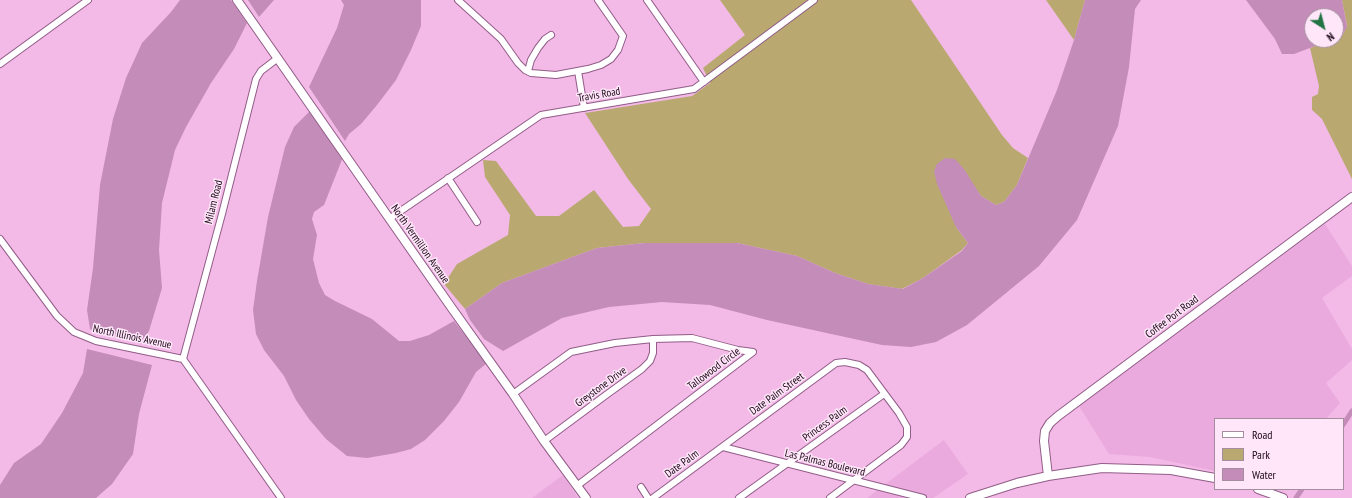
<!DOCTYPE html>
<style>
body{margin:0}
#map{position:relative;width:1352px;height:498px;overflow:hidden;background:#f3b9e7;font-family:"PT Sans Narrow",sans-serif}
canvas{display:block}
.legend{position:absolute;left:1214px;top:418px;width:130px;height:72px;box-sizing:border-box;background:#ffe7f9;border:1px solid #a38d9f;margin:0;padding:5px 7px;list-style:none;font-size:12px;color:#1a0717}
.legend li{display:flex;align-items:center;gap:8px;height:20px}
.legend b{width:20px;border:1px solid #a38d9f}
.north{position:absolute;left:1304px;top:8px;width:40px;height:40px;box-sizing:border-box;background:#ffe7f9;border:1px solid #a38d9f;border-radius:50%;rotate:144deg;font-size:11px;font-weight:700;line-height:16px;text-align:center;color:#1a0717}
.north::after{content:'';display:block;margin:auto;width:14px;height:18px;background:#237445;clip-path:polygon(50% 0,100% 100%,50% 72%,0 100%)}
</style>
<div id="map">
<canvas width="1352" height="498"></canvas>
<ul class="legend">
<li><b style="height:5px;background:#fff"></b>Road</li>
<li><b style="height:11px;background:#b9a971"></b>Park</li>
<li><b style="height:11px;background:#c48cb9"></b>Water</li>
</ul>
<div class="north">N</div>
</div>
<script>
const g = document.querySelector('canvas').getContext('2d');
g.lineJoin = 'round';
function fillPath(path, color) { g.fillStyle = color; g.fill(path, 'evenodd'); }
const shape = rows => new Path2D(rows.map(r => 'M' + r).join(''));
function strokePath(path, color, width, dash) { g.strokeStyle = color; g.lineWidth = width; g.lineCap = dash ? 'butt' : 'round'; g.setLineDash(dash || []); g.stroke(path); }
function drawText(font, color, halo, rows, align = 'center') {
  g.font = font + ' "PT Sans Narrow",sans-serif'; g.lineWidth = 3; g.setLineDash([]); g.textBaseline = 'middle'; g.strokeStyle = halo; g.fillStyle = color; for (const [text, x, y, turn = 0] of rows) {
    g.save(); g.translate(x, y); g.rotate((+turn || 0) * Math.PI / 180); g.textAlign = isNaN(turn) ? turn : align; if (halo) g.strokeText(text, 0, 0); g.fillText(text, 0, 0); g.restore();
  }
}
fillPath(shape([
 [1325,224,1352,266,1352,276,1322,298,1352,349,1352,360,1326,383,1340,403,1326,419,1215,419,1215,471,1150,457,1109,454,1079,406],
 [944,440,968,474,933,498,867,498],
 [563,475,578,498,532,498]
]), '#eaaadd');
fillPath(shape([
 [720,0,911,0,1002,135,1013,148,1028,158,1017,185,1004,202,996,205,981,196,974,186,956,227,968,243,962,250,923,278,902,289,868,284,835,273,797,256,737,243,645,243,597,248,502,283,465,309,444,284,457,264,508,235,510,215,485,177,483,160,496,161,536,216,559,216,594,190,623,227,639,226,651,209,628,179,585,113,692,96,710,83,703,68,745,35],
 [1046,0,1085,0,1074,40],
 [1342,0,1352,0,1352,179,1322,119,1312,110,1312,97,1318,94,1319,86,1310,48,1331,40,1336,40,1336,38,1343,34,1347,26]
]), '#b9a971');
fillPath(shape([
 [180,0,231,0,247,23,234,49,211,83,186,127,175,150,162,203,159,250,162,288,149,331,142,340,99,333,90,329,87,310,93,268,100,185,113,119,126,78,142,43,171,12],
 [248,0,274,0,259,17],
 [341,0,421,0,421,26,411,50,396,80,377,105,361,124,349,134,345,141,309,87,337,28,344,5],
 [1085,0,1141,0,1135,9,1129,67,1118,126,1077,220,1039,266,967,325,936,342,911,347,882,345,767,320,710,305,662,302,609,307,562,318,503,351,484,339,470,320,465,309,502,283,597,248,645,243,737,243,797,256,835,273,868,284,903,289,923,278,962,251,968,243,956,227,937,184,934,171,937,164,945,158,955,159,964,169,981,196,996,205,1004,202,1017,185,1057,90,1074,40],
 [1246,0,1342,0,1347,27,1343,34,1336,38,1336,16,1312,16,1312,40,1331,40,1294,54,1282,54,1275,39],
 [310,111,343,157,324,205,314,212,312,219,317,235,313,259,319,283,325,295,335,301,372,319,399,341,410,341,429,335,454,321,487,363,476,372,459,402,444,421,425,440,411,449,396,453,367,458,347,456,326,439,309,419,296,400,284,376,264,350,256,334,253,310,257,281,268,217,285,147,294,127],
 [87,349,152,365,139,414,133,454,112,484,96,498,0,498,0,485,14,463,41,444,62,413,83,373]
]), '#c48cb9');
strokePath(shape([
 [1343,425,1352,411],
 [1296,498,1302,489]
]), '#c48cb9', 5);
const street = shape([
 [458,0,501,39,518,63,525,70,531,73,556,75,588,69,601,65,611,59,618,50,623,36,598,0],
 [647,0,704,82],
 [0,64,88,0],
 [528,71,531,60,538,48,545,39,551,35],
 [578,71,584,108],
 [448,178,477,222],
 [389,219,541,115,694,89,814,0],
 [0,239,57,316,74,332,96,341,183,359,281,498],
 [183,359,222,214,256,79,261,71,278,58],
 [513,394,571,352,615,343,653,339,692,338,738,350,753,352,578,485],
 [544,441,606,395,642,369,650,361,653,353,653,339],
 [723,447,923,498],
 [641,487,648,498],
 [653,498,836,363,845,362,859,365,867,370,899,413,907,427,907,437,901,445,830,498],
 [739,498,884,394]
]);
const secondary = shape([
 [237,0,451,307,513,394,544,441,586,498],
 [1048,476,1044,441,1045,431,1050,423,1058,416,1352,197],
 [1258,489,1283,498],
 [970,498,1017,483,1048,476,1102,468,1171,470,1215,478]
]);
strokePath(street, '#915d87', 8);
strokePath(secondary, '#915d87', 10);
strokePath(street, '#fff', 6);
strokePath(secondary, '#fff', 8);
drawText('11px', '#1a0717', '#ffe7f9', [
 ["Travis Road",599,95,-10],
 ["Milam Road",214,202,-76],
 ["North Vermillion Avenue",420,244,55],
 ["Coffee Port Road",1172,317,-37],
 ["North Illinois Avenue",132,337,12],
 ["Tallowood Circle",714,369,-37],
 ["Greystone Drive",601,387,-36],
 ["Date Palm Street",777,394,-36],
 ["Princess Palm",825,424,-36],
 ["Las Palmas Boulevard",825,463,14],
 ["Date Palm",682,464,-36]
]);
</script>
